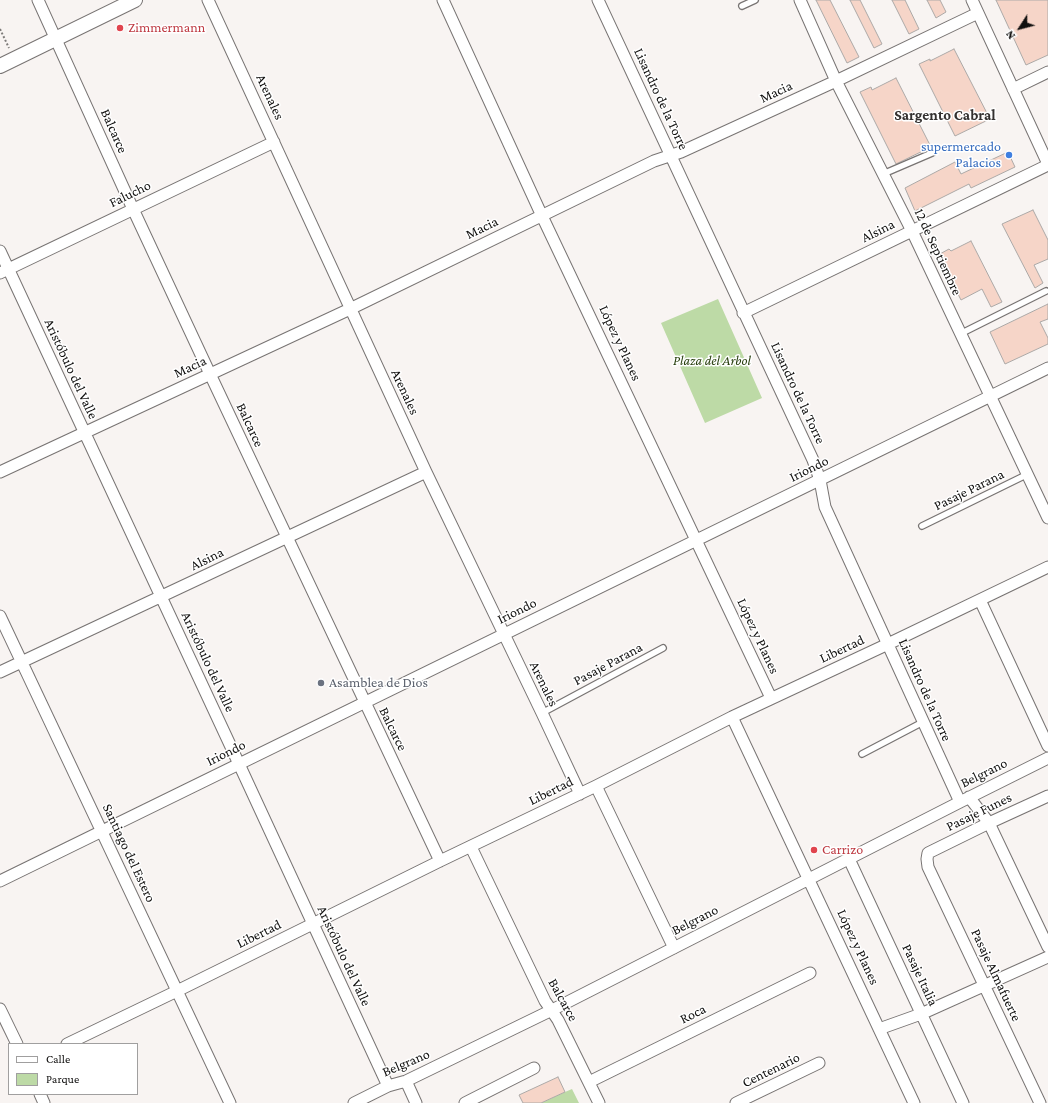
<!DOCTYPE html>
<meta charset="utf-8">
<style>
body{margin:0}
#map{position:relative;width:1048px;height:1103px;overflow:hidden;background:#f8f4f2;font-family:"Crimson Pro",serif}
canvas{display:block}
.legend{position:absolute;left:8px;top:1043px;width:130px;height:52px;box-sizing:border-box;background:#fff;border:1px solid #a09f9f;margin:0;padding:5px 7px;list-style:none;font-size:12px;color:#11100f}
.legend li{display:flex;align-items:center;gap:8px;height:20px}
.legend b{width:20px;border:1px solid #a09f9f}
.north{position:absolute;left:1000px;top:8px;width:40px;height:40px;-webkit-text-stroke:3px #fff;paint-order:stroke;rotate:234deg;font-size:11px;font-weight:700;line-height:16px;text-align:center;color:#11100f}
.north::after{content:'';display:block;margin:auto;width:14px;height:18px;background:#11100f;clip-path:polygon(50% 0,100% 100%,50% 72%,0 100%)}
</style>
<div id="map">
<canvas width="1048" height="1103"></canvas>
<ul class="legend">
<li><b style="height:5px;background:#fff"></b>Calle</li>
<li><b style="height:11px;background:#bddaa6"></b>Parque</li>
</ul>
<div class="north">N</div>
</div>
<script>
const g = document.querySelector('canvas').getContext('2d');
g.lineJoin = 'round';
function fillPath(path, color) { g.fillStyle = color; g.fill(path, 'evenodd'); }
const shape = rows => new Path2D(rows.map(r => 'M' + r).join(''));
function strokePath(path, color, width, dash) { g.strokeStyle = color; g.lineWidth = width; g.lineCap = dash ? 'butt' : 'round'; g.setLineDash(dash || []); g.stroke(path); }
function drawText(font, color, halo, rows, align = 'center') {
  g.font = font + ' "Crimson Pro",serif'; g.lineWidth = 3; g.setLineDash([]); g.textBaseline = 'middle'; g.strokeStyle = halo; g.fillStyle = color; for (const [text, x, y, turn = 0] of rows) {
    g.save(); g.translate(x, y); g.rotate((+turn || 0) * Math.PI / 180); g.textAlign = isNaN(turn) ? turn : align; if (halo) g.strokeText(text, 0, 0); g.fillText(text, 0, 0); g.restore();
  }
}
fillPath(shape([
 [718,299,762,398,705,423,661,323],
 [572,1089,579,1103,541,1103,565,1092]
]), '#bddaa6');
const building = shape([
 [816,0,830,0,859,57,847,63,816,0],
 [850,0,860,0,882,44,874,48,850,0],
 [892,0,905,0,919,29,909,34,892,0],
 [927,0,940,0,946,12,936,18,927,0],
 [996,0,1048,0,1048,55,1026,65,996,0],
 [954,49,990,119,955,136,919,64,930,59,930,61,954,49],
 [896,78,931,147,896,164,860,92,871,87,872,90,896,78],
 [1008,152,1015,167,971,188,969,184,915,211,905,188,955,162,961,174,1008,152],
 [1033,210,1048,240,1048,259,1034,265,1043,283,1035,288,1002,224,1033,210],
 [971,241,1002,302,991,307,982,289,961,300,938,255,949,249,951,251,971,241],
 [1048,304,1048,319,1040,322,1048,338,1048,344,1005,364,990,332,1048,304],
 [558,1077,565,1092,541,1103,523,1103,519,1095,558,1077]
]);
fillPath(building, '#f6d5c8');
strokePath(building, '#aca9a7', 1);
const service = shape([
 [742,6,755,0],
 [883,174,932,153],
 [960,334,1046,291],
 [922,526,1026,475],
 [542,713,663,648],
 [862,754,923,722]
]);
const minor = shape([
 [38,0,133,209,210,374,440,861],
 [208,0,426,472,542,713,580,794],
 [443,0,542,216,771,698],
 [598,0,813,460,820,480,825,507,960,802],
 [800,0,836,81,912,231,1048,518],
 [972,0,1048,164],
 [1013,89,1048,72],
 [0,251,239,764,388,1086],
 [0,273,274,142],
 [743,313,1048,165],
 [0,472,350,309,654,161,681,152,836,81,978,13],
 [980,600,1048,746],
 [0,616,230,1103],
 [0,672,426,472],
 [732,717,914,1103],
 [596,786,674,948],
 [969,797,989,823,1048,947],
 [471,847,545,1001,558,1020,599,1103],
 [849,859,963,1103],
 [0,881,1048,368],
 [0,1009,17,1044],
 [879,1029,921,1014,1048,957],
 [67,1044,177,991,440,861,596,786,732,717,888,644,1048,567],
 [406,1081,416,1103],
 [589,1082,810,973],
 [40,1094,44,1103],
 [354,1103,388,1086,406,1081,552,1010,960,802,1048,758],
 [465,1103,534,1068],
 [736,1103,819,1063],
 [1040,1103,928,867,927,859,928,853,989,823,1048,796]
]);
const tertiary = shape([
 [0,66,135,0]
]);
strokePath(service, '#787473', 8);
strokePath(minor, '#787473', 13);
strokePath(tertiary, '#787473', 16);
strokePath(shape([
 [0,29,9,48]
]), '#7d7b79', 2, [2, 2]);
strokePath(service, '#fff', 5.5);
strokePath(minor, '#fff', 11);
strokePath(tertiary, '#fff', 14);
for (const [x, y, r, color] of [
 [120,28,4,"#e0444e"],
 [1009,155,4,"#3f7fe0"],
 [321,683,4,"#6b7280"],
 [814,850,4,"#e0444e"]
]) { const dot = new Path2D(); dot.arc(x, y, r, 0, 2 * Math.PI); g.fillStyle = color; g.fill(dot); strokePath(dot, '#fff', 1.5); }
drawText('14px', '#be3a42', '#fff', [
 ["Zimmermann",128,28],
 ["Carrizo",822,850]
], 'left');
drawText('14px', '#11100f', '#fff', [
 ["Macia",776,92,-25],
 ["Arenales",270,97,65],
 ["Lisandro de la Torre",661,99,65],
 ["Balcarce",114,131,66],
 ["Falucho",130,194,-26],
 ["Macia",482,228,-26],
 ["Alsina",878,231,-26],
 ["12 de Septiembre",938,252,65],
 ["López y Planes",620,343,65],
 ["Macia",190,367,-25],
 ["Aristóbulo del Valle",71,369,65],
 ["Arenales",405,392,65],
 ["Lisandro de la Torre",798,393,65],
 ["Balcarce",250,425,65],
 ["Iriondo",809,469,-26],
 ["Pasaje Parana",969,490,-26],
 ["Alsina",207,559,-26],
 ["Iriondo",517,611,-26],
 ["López y Planes",758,636,65],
 ["Libertad",842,649,-25],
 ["Aristóbulo del Valle",208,662,65],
 ["Pasaje Parana",608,664,-28],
 ["Arenales",544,684,64],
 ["Lisandro de la Torre",925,690,66],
 ["Balcarce",393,729,64],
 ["Iriondo",226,753,-26],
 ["Belgrano",984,773,-26],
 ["Libertad",551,791,-26],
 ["Pasaje Funes",979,812,-26],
 ["Santiago del Estero",129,853,65],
 ["Belgrano",695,920,-27],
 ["Libertad",259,934,-26],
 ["López y Planes",858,947,65],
 ["Aristóbulo del Valle",344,956,65],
 ["Pasaje Italia",920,975,65],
 ["Pasaje Almafuerte",996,975,65],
 ["Balcarce",563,1000,61],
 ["Roca",693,1014,-26],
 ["Belgrano",406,1063,-23],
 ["Centenario",771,1070,-26]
]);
drawText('14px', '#366cbe', '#fff', [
 ["supermercado",1001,147],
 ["Palacios",1001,163]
], 'right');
drawText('italic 14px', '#29400f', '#fff', [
 ["Plaza del Arbol",712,361]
]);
drawText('14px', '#5b616d', '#fff', [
 ["Asamblea de Dios",329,683]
], 'left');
drawText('bold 15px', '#343130', '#fff', [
 ["Sargento Cabral",945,115]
]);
</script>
